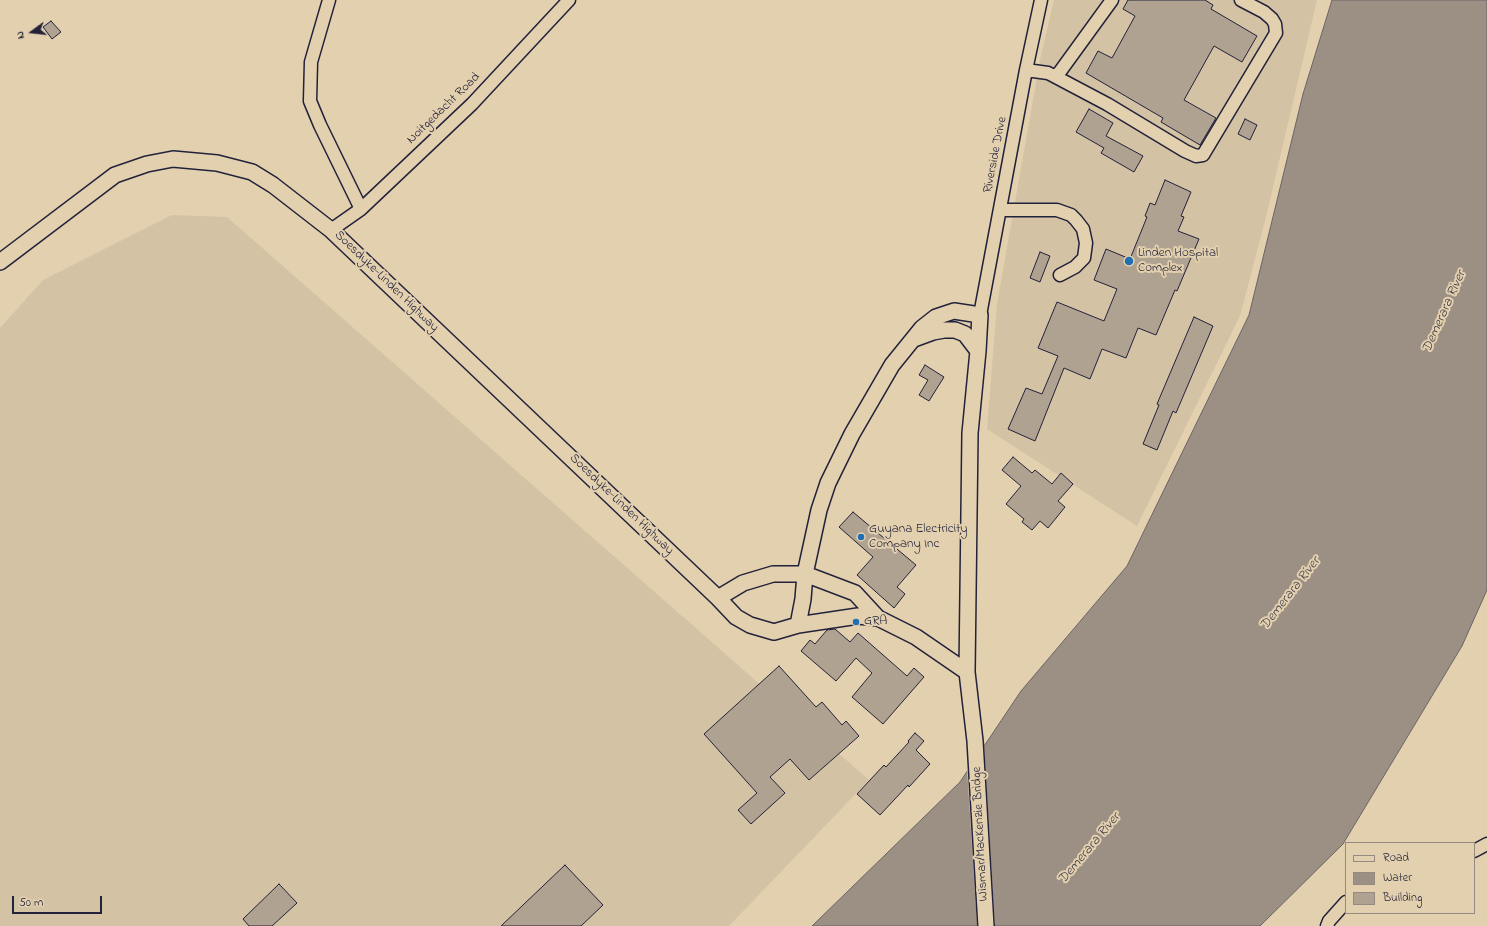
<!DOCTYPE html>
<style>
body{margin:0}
#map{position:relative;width:1487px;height:926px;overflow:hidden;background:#e3d0ae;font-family:"Indie Flower",sans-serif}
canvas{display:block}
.legend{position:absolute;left:1345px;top:842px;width:130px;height:72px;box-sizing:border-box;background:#e3d0ae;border:1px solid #968a80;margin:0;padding:5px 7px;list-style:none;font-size:12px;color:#22223b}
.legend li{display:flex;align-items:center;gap:8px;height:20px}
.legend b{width:20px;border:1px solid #968a80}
.north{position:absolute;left:12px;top:12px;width:40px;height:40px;-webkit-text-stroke:3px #e3d0ae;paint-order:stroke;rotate:255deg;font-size:11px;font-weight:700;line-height:16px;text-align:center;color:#22223b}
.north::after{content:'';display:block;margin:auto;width:14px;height:18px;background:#22223b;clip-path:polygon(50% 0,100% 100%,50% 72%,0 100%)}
.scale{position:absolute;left:12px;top:896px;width:90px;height:18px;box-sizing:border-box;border:2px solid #22223b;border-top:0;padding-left:5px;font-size:12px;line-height:14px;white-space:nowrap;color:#22223b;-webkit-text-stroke:3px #e3d0ae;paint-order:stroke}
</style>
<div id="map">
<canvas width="1487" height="926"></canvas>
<ul class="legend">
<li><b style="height:5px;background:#e3d0ae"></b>Road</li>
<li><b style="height:11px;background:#9c9084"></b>Water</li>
<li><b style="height:11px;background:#b0a290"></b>Building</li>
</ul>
<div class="north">N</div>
<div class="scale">50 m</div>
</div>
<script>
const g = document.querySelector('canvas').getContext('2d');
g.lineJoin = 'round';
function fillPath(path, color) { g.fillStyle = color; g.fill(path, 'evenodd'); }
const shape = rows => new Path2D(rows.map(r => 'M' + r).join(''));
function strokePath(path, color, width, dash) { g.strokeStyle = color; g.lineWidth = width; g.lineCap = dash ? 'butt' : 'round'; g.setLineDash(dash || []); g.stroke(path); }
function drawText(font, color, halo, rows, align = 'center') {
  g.font = font + ' "Indie Flower",sans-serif'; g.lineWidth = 4; g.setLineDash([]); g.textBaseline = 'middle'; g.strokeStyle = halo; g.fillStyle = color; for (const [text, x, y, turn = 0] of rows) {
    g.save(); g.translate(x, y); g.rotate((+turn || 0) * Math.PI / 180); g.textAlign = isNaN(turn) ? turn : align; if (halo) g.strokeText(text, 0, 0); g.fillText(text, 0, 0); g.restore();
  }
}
fillPath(shape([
 [1054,0,1317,0,1266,217,1240,316,1137,526,987,429,997,304,1041,55],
 [172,215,227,217,869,780,729,926,0,926,0,328,43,280]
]), '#d4c2a5');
const water = shape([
 [1332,0,1487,0,1487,590,1462,646,1343,844,1260,926,812,926,960,782,1021,691,1127,566,1249,315,1303,94,1332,0]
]);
fillPath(water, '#9c9084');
strokePath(water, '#6b6467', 1);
fillPath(shape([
 [984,743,995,926,977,926,967,768]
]), '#e3d0ae');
const building = shape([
 [1128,0,1205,0,1213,5,1211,9,1257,36,1242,62,1214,46,1184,100,1216,118,1200,145,1161,122,1163,118,1086,73,1098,51,1112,58,1135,16,1123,9,1128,0],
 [51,21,61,32,52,39,43,27,51,21],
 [1089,109,1113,123,1106,136,1143,156,1134,172,1101,153,1104,148,1076,132,1089,109],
 [1245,119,1257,125,1250,140,1238,134,1245,119],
 [1165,180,1191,192,1181,216,1184,217,1178,231,1199,239,1177,291,1175,290,1156,335,1138,328,1126,358,1102,349,1090,379,1064,368,1035,441,1008,429,1026,388,1042,394,1058,356,1038,348,1057,302,1104,321,1117,289,1094,280,1106,249,1130,259,1147,217,1145,216,1150,203,1155,205,1165,180],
 [1040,252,1050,256,1040,282,1030,278,1040,252],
 [1194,317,1213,326,1176,413,1173,411,1157,450,1143,444,1159,405,1157,404,1194,317],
 [925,365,944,377,929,401,919,395,928,380,919,375,925,365],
 [1013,457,1032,473,1035,470,1052,484,1061,473,1073,484,1058,501,1065,507,1048,528,1040,521,1032,530,1022,522,1024,519,1006,504,1021,486,1002,470,1013,457],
 [853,512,916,565,897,587,905,594,894,608,857,575,873,557,839,527,853,512],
 [835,629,850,642,858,633,907,676,914,668,924,677,883,724,852,697,872,673,856,658,836,681,801,651,810,640,815,644,827,630,835,629],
 [779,666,816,707,822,702,842,725,846,721,859,736,809,780,790,759,770,777,785,793,751,824,738,810,757,793,704,734,779,666],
 [915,733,924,741,916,750,930,764,909,787,908,785,880,815,857,794,884,765,886,767,909,742,908,741,915,733],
 [565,865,603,905,581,926,501,926,565,865],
 [279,884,297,903,272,926,249,926,243,919,279,884]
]);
fillPath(building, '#b0a290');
strokePath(building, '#22223b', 1);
const minor = shape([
 [329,0,311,62,310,101,320,125,361,209],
 [1026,70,1048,73,1054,76,1107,104,1185,151,1196,156,1203,155,1276,33,1275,24,1272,19,1264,12,1241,0],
 [1054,76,1059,73,1112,0],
 [1000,210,1057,210,1071,215,1076,220,1083,229,1086,243,1084,258,1075,267,1060,275],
 [331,230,361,209,472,104,569,0],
 [980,315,1026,70,1041,0],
 [1474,851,1487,844],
 [1327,926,1329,921,1346,902]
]);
const major = shape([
 [0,262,115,175,147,164,173,159,217,163,252,172,273,185,331,230,718,598,736,617,750,625,774,632,798,625,858,616,878,618,916,637,967,672],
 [914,339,933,332,944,330,955,330,965,334,978,351],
 [718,598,743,583,773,574,805,574,855,593,878,618],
 [798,625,803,599,805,574,819,510,828,483,852,434,892,365,922,328,936,317,954,311,980,315,978,351,970,433,967,672,975,741,986,926]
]);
strokePath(minor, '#22223b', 15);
strokePath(major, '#22223b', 18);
strokePath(minor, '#e3d0ae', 12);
strokePath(major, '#e3d0ae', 15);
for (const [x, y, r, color] of [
 [1129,261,5,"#1f6fb2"],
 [861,537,4,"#1f6fb2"],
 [856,622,4,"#1f6fb2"]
]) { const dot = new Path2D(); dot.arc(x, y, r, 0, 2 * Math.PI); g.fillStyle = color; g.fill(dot); strokePath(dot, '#e3d0ae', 1.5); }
drawText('13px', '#22223b', '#e3d0ae', [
 ["Noitgedacht Road",444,109,-44],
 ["Riverside Drive",996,155,-79],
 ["Soesdyke-Linden Highway",386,282,44],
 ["Soesdyke-Linden Highway",621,505,44],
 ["Wismar/MacKenzie Bridge",981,834,-93]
]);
drawText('13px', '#22223b', '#e3d0ae', [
 ["Linden Hospital",1138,254],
 ["Complex",1138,269],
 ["Guyana Electricity",869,530],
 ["Company Inc",869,545],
 ["GRA",864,622]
], 'left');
drawText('italic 14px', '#403e4d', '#e3d0ae', [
 ["Demerara River",1445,312,-66],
 ["Demerara River",1291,594,-52],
 ["Demerara River",1090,849,-50]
]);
</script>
